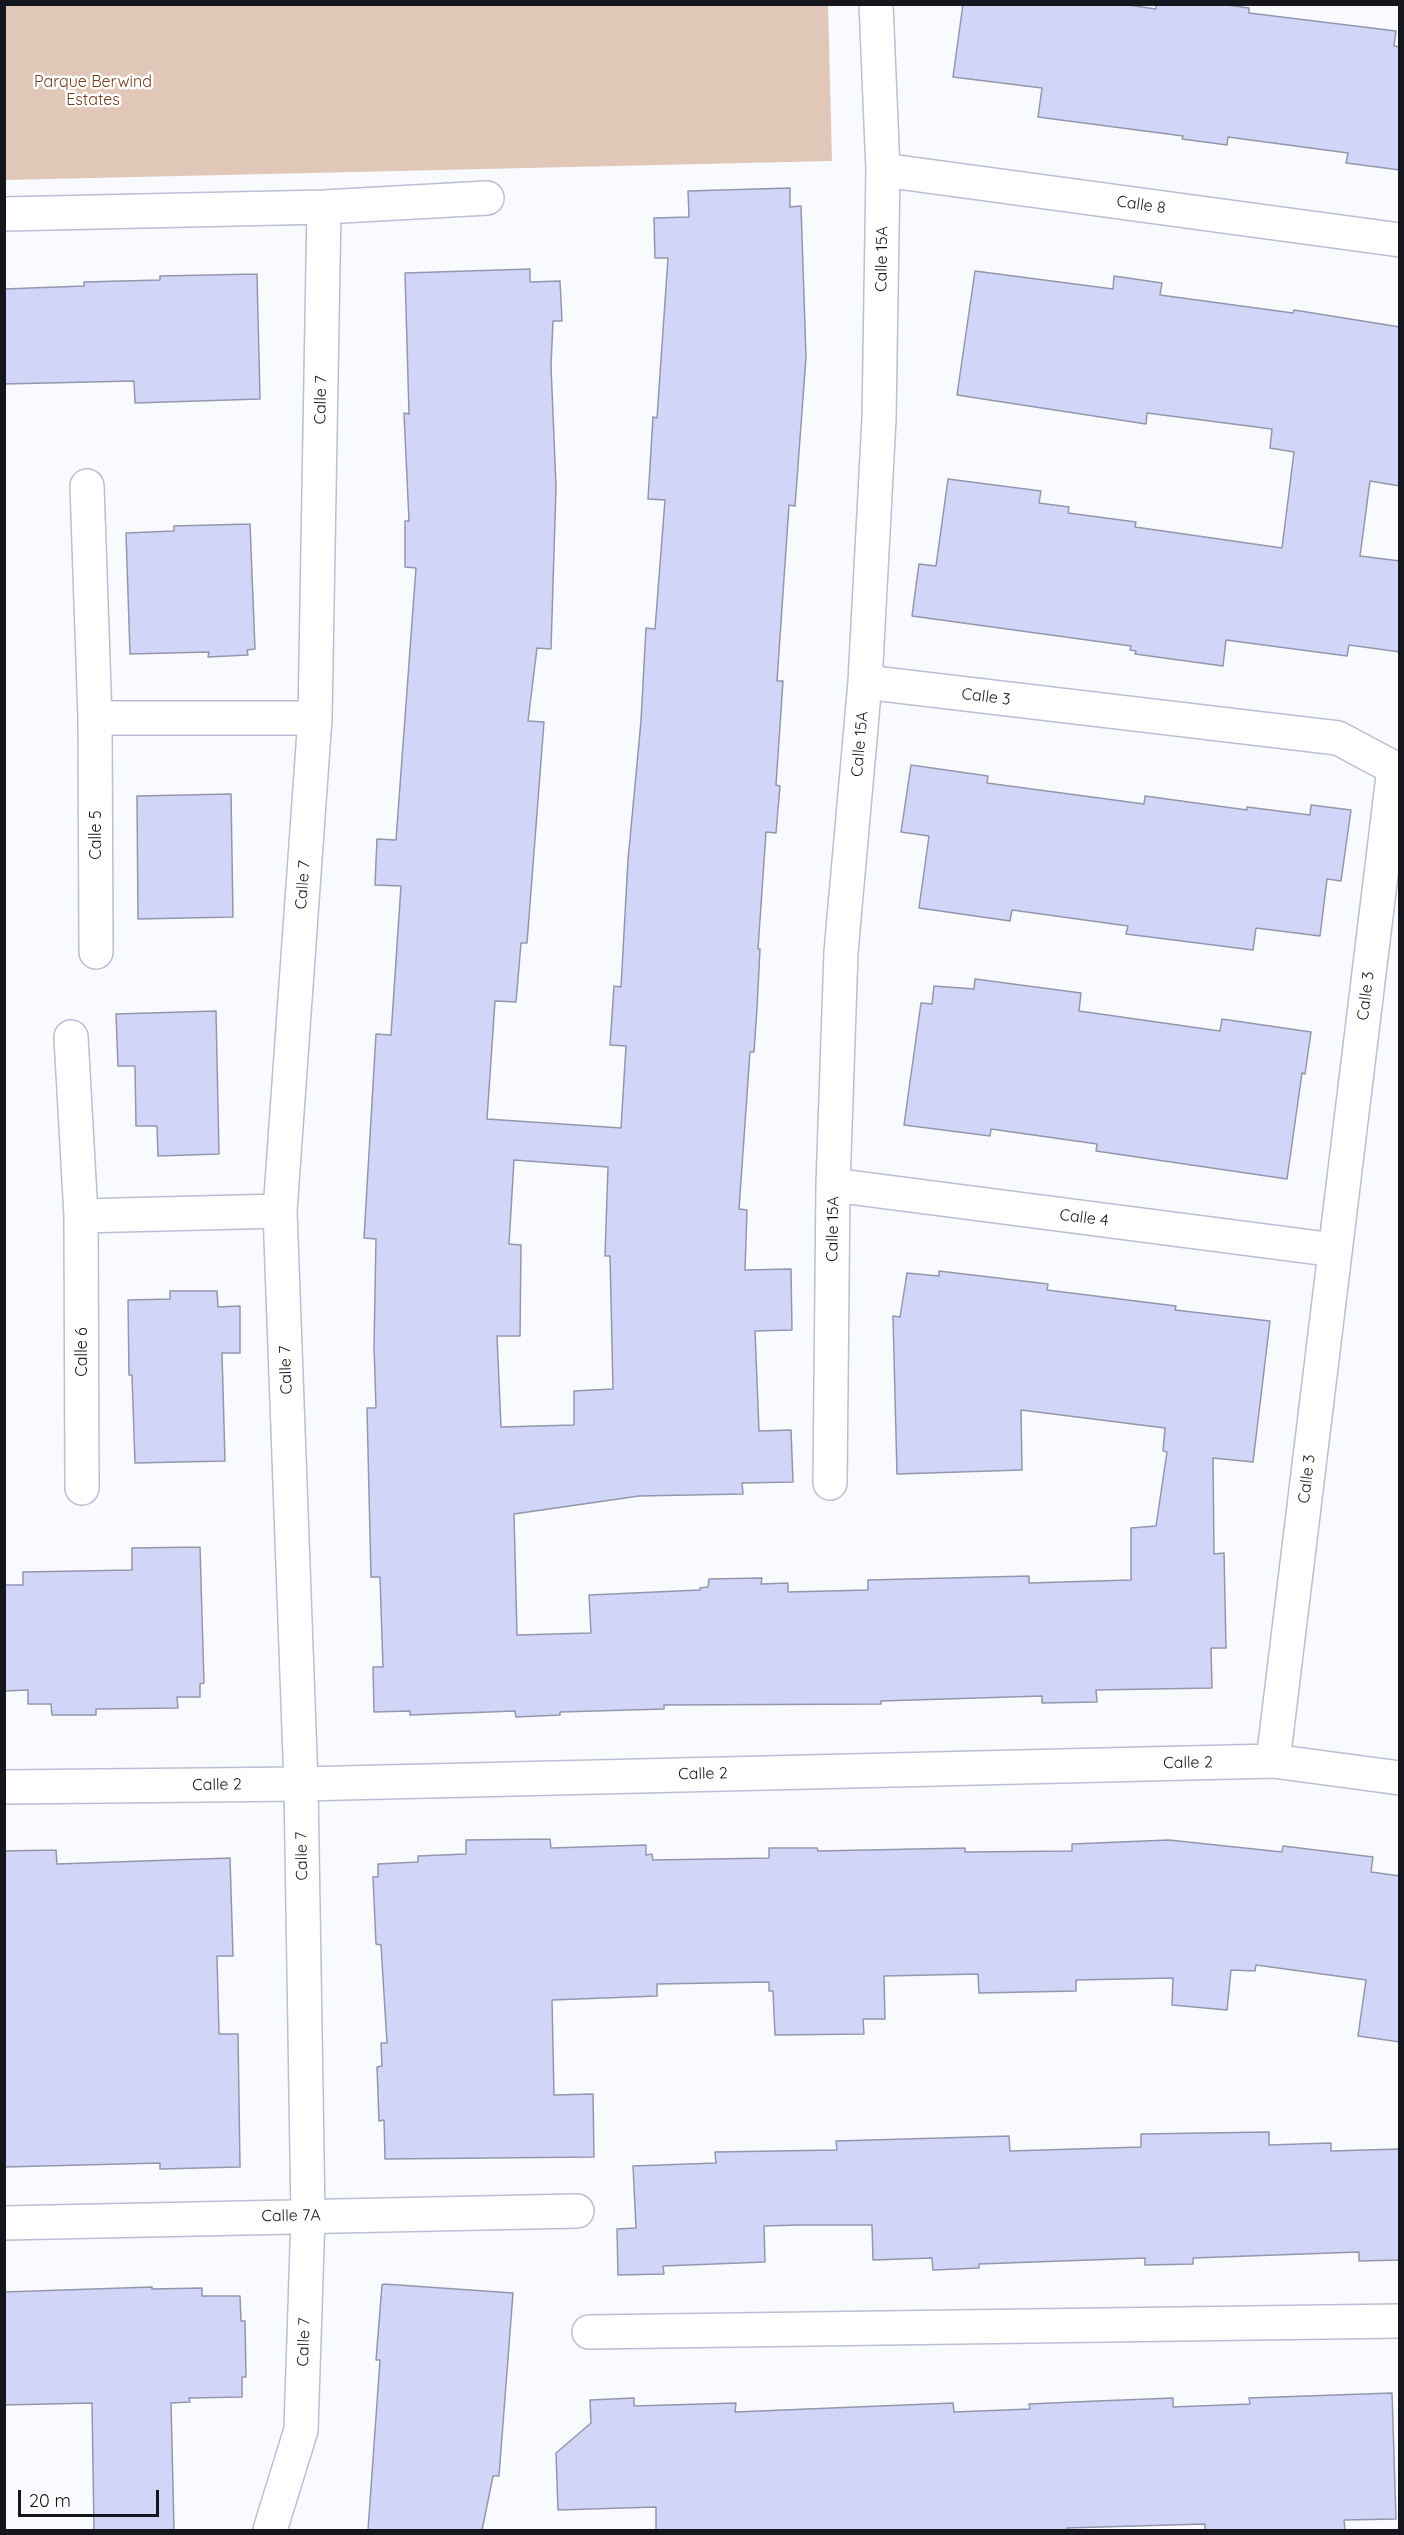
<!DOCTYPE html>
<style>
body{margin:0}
#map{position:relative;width:1404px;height:2535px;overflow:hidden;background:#f9fafe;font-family:Quicksand,sans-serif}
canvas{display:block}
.frame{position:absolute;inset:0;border:6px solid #14151d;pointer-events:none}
.scale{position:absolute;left:18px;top:2490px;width:141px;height:27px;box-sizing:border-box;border:3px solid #14151d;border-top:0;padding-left:8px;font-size:18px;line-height:21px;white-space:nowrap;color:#14151d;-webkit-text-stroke:4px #fff;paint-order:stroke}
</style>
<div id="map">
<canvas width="1404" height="2535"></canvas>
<div class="frame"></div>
<div class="scale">20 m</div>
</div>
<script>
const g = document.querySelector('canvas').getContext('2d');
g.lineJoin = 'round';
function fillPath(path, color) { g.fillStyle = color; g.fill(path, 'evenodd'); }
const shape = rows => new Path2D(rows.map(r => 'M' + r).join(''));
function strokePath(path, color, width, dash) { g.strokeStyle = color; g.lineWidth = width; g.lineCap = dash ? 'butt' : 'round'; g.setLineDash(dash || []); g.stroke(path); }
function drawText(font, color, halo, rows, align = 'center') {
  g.font = font + ' Quicksand,sans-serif'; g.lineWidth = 5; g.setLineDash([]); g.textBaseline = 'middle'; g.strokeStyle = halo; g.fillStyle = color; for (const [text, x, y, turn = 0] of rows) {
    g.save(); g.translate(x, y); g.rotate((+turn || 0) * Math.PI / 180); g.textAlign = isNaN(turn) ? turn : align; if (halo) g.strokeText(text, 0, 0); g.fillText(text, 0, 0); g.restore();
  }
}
fillPath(shape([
 [4,5,828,5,832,161,5,180]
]), '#e1c7b8');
const building = shape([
 [963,4,1121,4,1156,9,1156,4,1219,4,1249,8,1249,13,1396,31,1394,46,1400,47,1400,170,1346,163,1348,153,1228,137,1227,145,1182,139,1183,136,1038,117,1042,88,953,77,963,4],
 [790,188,790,207,801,206,806,357,795,506,789,505,777,681,783,681,776,785,780,786,776,833,766,832,758,949,760,949,757,1008,754,1052,750,1052,739,1209,747,1210,745,1270,791,1269,792,1330,755,1331,759,1431,791,1430,793,1482,742,1483,743,1494,639,1496,514,1514,517,1635,591,1633,589,1595,700,1590,700,1588,708,1587,709,1579,762,1578,761,1584,788,1583,788,1592,868,1590,868,1580,1029,1576,1029,1583,1131,1580,1131,1528,1156,1526,1167,1452,1163,1451,1165,1428,1021,1410,1022,1470,897,1474,893,1316,900,1317,907,1273,939,1276,939,1271,1048,1284,1047,1290,1176,1306,1175,1310,1270,1321,1253,1462,1213,1458,1214,1554,1224,1553,1226,1648,1211,1648,1212,1688,1096,1690,1097,1702,1042,1703,1042,1696,881,1701,881,1704,664,1705,664,1709,560,1712,560,1715,516,1717,515,1711,410,1715,410,1711,374,1712,373,1667,383,1667,380,1577,371,1577,367,1408,376,1408,374,1346,376,1239,364,1238,376,1034,391,1035,401,886,375,885,377,839,396,840,416,568,405,567,405,521,409,521,404,413,409,414,405,273,530,269,530,282,560,281,562,321,553,321,551,366,556,487,551,649,537,648,528,721,544,722,527,943,521,943,516,1002,495,1001,487,1119,621,1128,626,1046,610,1045,614,986,621,987,628,860,641,721,646,628,655,629,665,500,648,499,653,417,657,418,668,258,655,258,654,218,689,217,688,191,790,188],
 [514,1160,608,1167,605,1256,610,1256,613,1389,574,1391,574,1425,501,1427,497,1336,520,1336,521,1245,509,1244,514,1160],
 [975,271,1113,289,1114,276,1162,283,1160,295,1293,313,1294,310,1400,327,1400,486,1370,481,1360,556,1400,561,1400,652,1349,645,1347,656,1226,640,1223,666,1135,654,1136,651,1130,650,1131,646,912,616,919,564,936,566,948,479,1041,491,1039,503,1069,507,1068,513,1136,522,1135,527,1282,548,1294,452,1270,448,1272,429,1147,413,1146,424,957,395,975,271],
 [257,274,260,399,135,403,134,381,4,384,4,289,84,286,84,282,160,280,160,276,257,274],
 [250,524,255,649,247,650,248,655,208,657,209,652,130,654,126,533,174,531,174,526,250,524],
 [911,765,988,776,987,783,1144,804,1145,796,1247,810,1247,807,1310,815,1311,805,1351,810,1341,881,1327,879,1320,936,1256,928,1253,950,1126,934,1128,926,1012,910,1010,921,919,908,929,836,901,832,911,765],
 [231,794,233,917,138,919,137,796,231,794],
 [975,979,1081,993,1079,1011,1220,1031,1222,1019,1311,1032,1305,1074,1302,1073,1287,1179,1096,1151,1097,1144,991,1129,990,1136,904,1125,921,1003,932,1004,934,986,974,989,975,979],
 [216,1011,219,1154,158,1156,157,1126,136,1126,135,1066,118,1066,116,1014,216,1011],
 [170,1291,217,1291,218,1307,240,1306,240,1353,222,1353,225,1461,135,1463,132,1375,129,1375,128,1300,170,1299,170,1291],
 [200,1547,204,1683,200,1684,200,1697,177,1697,178,1708,96,1709,96,1715,52,1715,51,1704,28,1704,28,1690,4,1691,4,1585,23,1585,23,1572,132,1570,132,1548,200,1547],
 [550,1839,551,1848,646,1845,646,1855,652,1854,653,1860,769,1858,769,1848,817,1848,818,1851,965,1848,965,1852,1072,1851,1072,1844,1169,1840,1282,1852,1283,1846,1373,1857,1371,1872,1400,1876,1400,2042,1358,2036,1366,1980,1256,1965,1255,1971,1231,1970,1227,2010,1172,2005,1173,1978,1076,1980,1076,1991,979,1993,978,1974,884,1976,885,2019,863,2019,864,2034,775,2035,773,1991,769,1991,769,1982,657,1984,657,1996,552,2000,554,2095,593,2094,594,2157,385,2159,384,2120,379,2121,377,2067,382,2066,381,2043,387,2043,381,1945,376,1944,373,1877,378,1877,378,1864,418,1862,418,1856,466,1854,466,1840,550,1839],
 [56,1850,57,1864,230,1858,233,1956,217,1956,219,2034,238,2034,240,2167,160,2169,160,2163,4,2167,4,1851,56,1850],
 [1269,2132,1269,2145,1331,2143,1331,2151,1400,2149,1400,2260,1359,2261,1359,2252,1193,2258,1193,2264,1145,2265,1145,2258,979,2264,979,2268,933,2270,932,2258,873,2260,872,2225,798,2225,764,2226,765,2262,663,2266,664,2274,618,2275,617,2229,636,2228,633,2166,716,2163,715,2152,837,2150,836,2141,1009,2136,1010,2151,1141,2147,1141,2134,1269,2132],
 [384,2284,513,2293,499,2476,493,2476,482,2530,368,2530,380,2360,376,2360,382,2285,384,2284],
 [152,2287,152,2289,202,2288,202,2296,240,2296,241,2321,245,2321,246,2377,242,2377,242,2397,189,2398,190,2402,171,2403,174,2530,94,2530,92,2403,4,2405,4,2292,152,2287],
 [1392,2393,1396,2519,1344,2520,1345,2530,1205,2530,1205,2524,1067,2528,1067,2530,656,2530,656,2507,558,2510,556,2453,591,2423,590,2400,634,2398,634,2406,736,2403,735,2412,953,2403,954,2412,1030,2409,1029,2404,1097,2401,1173,2398,1173,2407,1250,2404,1249,2398,1392,2393]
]);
fillPath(building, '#d1d5f7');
strokePath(building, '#9497ac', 1.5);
const minor = shape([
 [883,170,1400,240],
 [4,214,324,207,487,198],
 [87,486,95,718,96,952],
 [865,682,1338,738,1394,768,1273,1761],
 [95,718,315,718],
 [71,1037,81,1216,82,1488],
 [833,1185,1335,1250],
 [81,1216,280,1211],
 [830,1483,833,1185,841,952,865,682,879,419,883,170,876,4],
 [4,1787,301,1784,1273,1761,1400,1778],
 [4,2223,577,2211],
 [589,2332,1400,2321],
 [270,2530,301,2430,308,2216,301,1784,280,1211,315,718,324,207]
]);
strokePath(minor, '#bbbed4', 36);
strokePath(minor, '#fff', 33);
drawText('16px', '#713c16', '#fff', [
 ["Parque Berwind",93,82],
 ["Estates",93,100]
]);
drawText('16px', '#14151d', '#fff', [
 ["Calle 8",1141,205,8],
 ["Calle 15A",882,259,-89],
 ["Calle 7",321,400,-89],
 ["Calle 3",986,697,7],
 ["Calle 15A",860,744,-85],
 ["Calle 5",96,835,-90],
 ["Calle 7",303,885,-86],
 ["Calle 3",1366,996,-83],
 ["Calle 4",1084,1218,7],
 ["Calle 15A",833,1229,-89],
 ["Calle 6",82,1352,-90],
 ["Calle 7",286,1370,-92],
 ["Calle 3",1307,1479,-83],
 ["Calle 2",1188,1763,-1],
 ["Calle 2",703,1774,-1],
 ["Calle 2",217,1785,-1],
 ["Calle 7",302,1856,-91],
 ["Calle 7A",291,2216,-1],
 ["Calle 7",304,2342,-88]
]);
</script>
